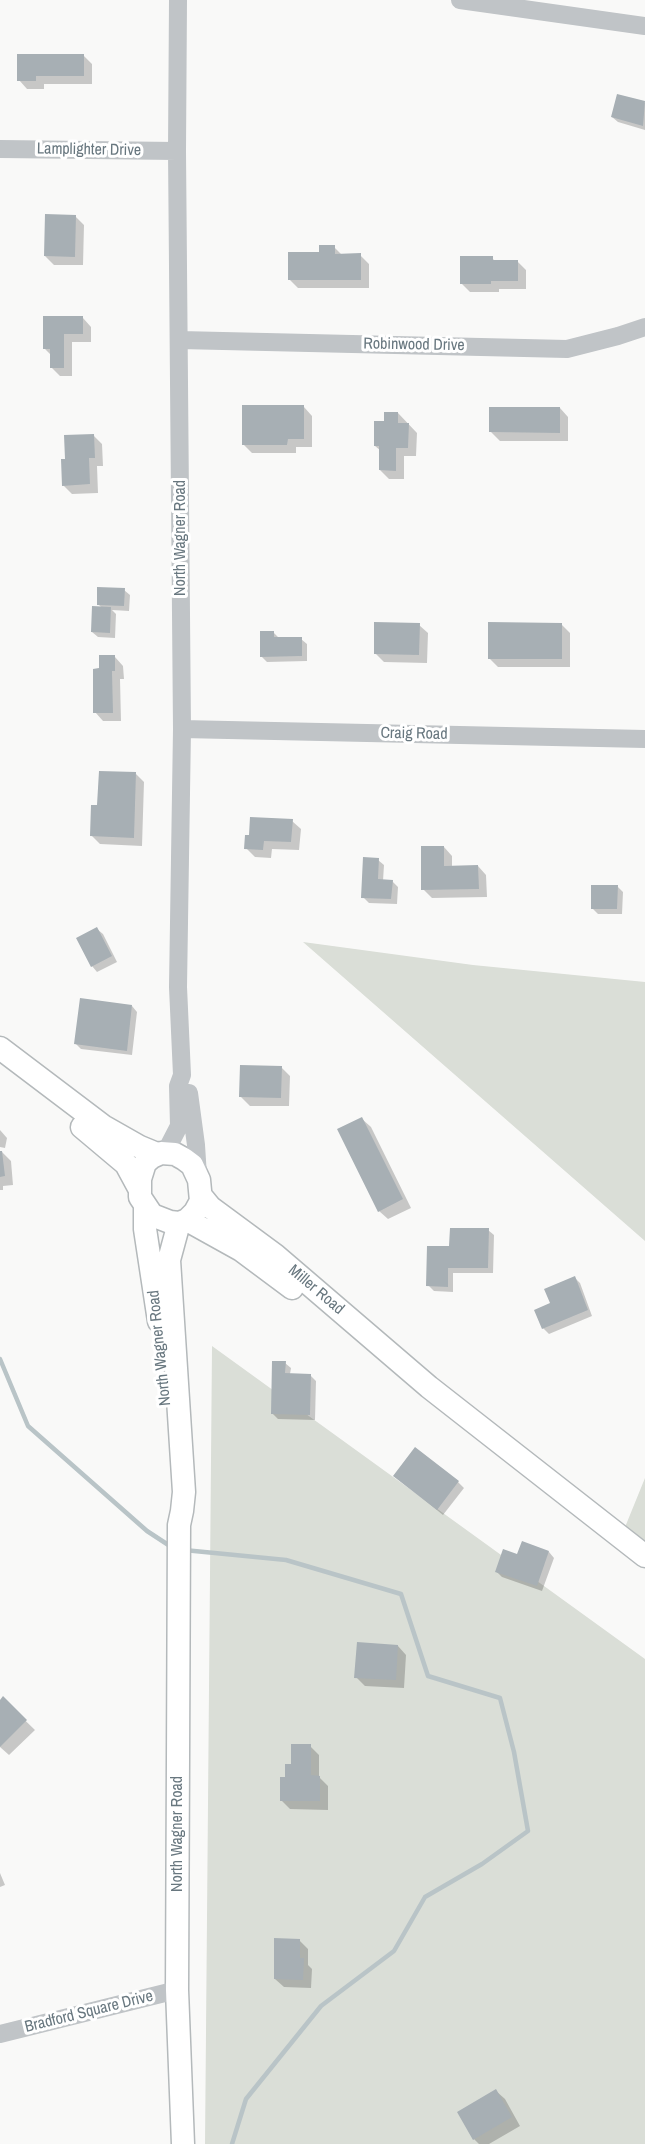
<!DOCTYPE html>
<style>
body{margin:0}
canvas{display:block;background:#f9f9f8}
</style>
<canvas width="645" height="2144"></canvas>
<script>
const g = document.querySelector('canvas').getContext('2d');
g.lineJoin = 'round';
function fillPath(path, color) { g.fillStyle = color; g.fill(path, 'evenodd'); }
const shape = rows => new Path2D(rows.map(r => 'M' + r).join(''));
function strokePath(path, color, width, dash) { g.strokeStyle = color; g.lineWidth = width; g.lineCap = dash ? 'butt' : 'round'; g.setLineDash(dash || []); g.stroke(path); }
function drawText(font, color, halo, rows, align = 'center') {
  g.font = font + ' "Archivo Narrow",sans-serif'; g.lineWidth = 6; g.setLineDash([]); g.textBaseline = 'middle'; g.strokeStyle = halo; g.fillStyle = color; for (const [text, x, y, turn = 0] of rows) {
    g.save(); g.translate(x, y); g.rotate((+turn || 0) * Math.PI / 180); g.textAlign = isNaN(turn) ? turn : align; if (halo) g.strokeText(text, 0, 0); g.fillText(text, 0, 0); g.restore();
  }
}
fillPath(shape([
 [303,942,473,965,645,982,645,1241],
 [212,1346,645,1659,645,2144,205,2144],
 [645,1478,645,1556,621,1537]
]), '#daded7');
fillPath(shape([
 [83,55,92,64,92,84,44,84,44,89,27,89,19,80],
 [618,95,645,103,645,130,618,122,612,117],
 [75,216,84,225,83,265,54,265,45,256],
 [334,247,342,255,360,255,369,264,369,288,298,288,289,279,320,253],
 [492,258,495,261,517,261,526,270,526,289,499,289,499,292,470,292,462,284],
 [83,318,91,327,91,342,72,342,72,376,60,376,51,367,51,355,45,349],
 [304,407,312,416,312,447,296,447,296,453,252,453,243,444],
 [560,408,568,417,568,441,500,441,491,432],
 [398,413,417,433,416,456,404,456,404,479,389,479,380,470,381,451,375,446,386,423],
 [93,435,102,444,103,466,97,466,98,493,72,494,63,485,66,460],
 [124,590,130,595,129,611,112,610,116,614,115,638,98,637,92,632,102,608,98,604],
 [419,625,428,633,427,663,384,662,375,653],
 [562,625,570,633,570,667,498,667,489,658],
 [273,632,279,638,301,639,307,644,307,661,267,662,261,656],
 [115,657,123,666,124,679,120,679,121,721,103,721,95,712,101,670],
 [136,774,144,782,142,846,100,844,91,835,99,806],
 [292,821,301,829,299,850,272,849,271,858,255,857,246,848],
 [444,847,452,856,452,867,478,866,486,875,487,897,432,898,423,889],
 [378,860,384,865,383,881,392,881,398,887,397,904,369,903,363,897],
 [617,886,623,892,622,914,598,914,592,908],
 [97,929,103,934,117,962,97,972,92,966],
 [132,1006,137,1012,132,1055,81,1049,75,1043],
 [281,1067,290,1076,289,1106,250,1106,241,1097],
 [362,1119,371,1127,411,1208,388,1219,379,1211],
 [0,1130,7,1138,5,1148,0,1147],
 [2,1152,11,1161,13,1185,3,1186,3,1190,0,1190,0,1153],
 [488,1230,494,1235,493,1273,453,1273,453,1292,434,1291,428,1285,451,1248],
 [575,1278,580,1283,592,1316,549,1334,543,1328,552,1304],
 [285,1363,291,1368,290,1374,310,1375,316,1381,315,1420,278,1419,272,1413],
 [395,1476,458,1482,464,1488,443,1515],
 [549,1552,554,1558,542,1591,502,1577,496,1571,518,1556],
 [398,1646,406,1655,404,1688,365,1686,356,1677],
 [3,1699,35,1730,9,1755,0,1747,0,1702],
 [310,1746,319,1755,319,1777,328,1786,328,1810,290,1809,282,1801,287,1778,293,1765],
 [0,1873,5,1885,0,1887],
 [299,1940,308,1949,308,1965,312,1969,311,1988,284,1987,275,1979],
 [496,2091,505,2099,520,2126,489,2144,479,2144,474,2139]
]), '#0003');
strokePath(shape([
 [0,1359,28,1426,147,1531,173,1548],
 [184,1550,286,1560,401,1594,428,1676,500,1698,514,1752,528,1831,482,1864,425,1897,394,1951,321,2006,246,2099,232,2144]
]), '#b9c4c7', 4.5);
fillPath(shape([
 [17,54,84,54,84,76,36,76,36,81,17,81],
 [617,94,645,101,643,126,611,117],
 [45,214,76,215,75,257,44,256],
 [319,245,335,245,335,254,361,253,361,280,288,280,288,252,319,252],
 [460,256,493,256,493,260,518,260,518,281,491,281,491,284,460,284],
 [43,316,83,316,83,334,64,334,64,368,50,368,50,349,43,349],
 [242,405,304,405,304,439,288,439,287,445,242,445],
 [489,407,560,407,560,433,489,432],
 [384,412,398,412,398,423,409,423,408,448,396,448,396,471,379,470,379,446,374,446,374,421,384,421],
 [94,434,95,458,89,458,90,484,62,486,61,459,65,459,64,435],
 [97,587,125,588,124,606,97,605],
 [92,606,111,607,110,633,91,632],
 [374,622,420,623,419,655,374,654],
 [488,622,562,623,562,659,488,659],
 [260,631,274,631,274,637,302,637,302,656,260,657],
 [99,655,115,655,115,671,112,671,113,713,93,713,93,669,99,668],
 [99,771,136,772,134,838,90,836,91,805,97,805],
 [250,817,293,819,291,842,264,841,263,850,244,849,245,835,249,835],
 [421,846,444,846,444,866,478,865,479,889,421,890],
 [363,857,379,858,378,879,393,880,391,899,361,898],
 [591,885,618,885,617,909,591,909],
 [97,927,112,956,91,967,76,938],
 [80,998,132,1005,127,1051,74,1044],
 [240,1065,282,1066,281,1098,239,1097],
 [362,1117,403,1199,378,1212,337,1129],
 [0,1151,2,1151,5,1176,0,1177],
 [450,1228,489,1228,488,1268,448,1268,448,1287,426,1286,427,1246,449,1246],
 [575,1276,588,1310,542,1329,534,1310,550,1303,544,1289],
 [272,1361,286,1361,285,1373,311,1374,310,1415,271,1414],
 [415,1447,459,1481,437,1510,393,1476],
 [522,1541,549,1551,537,1586,495,1572,503,1549,517,1554],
 [357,1642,398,1645,396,1680,354,1678],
 [3,1696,27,1720,0,1747,0,1700],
 [291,1744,311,1744,311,1775,320,1776,320,1801,280,1801,280,1777,285,1777,285,1764,291,1764],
 [274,1938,300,1939,300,1958,304,1958,303,1980,274,1979],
 [496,2089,512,2117,473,2140,457,2112]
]), '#a7afb4');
const major = shape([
 [0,1048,103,1126,140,1147,157,1154],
 [82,1127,126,1164,139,1188],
 [161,1153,175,1154,184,1159,192,1165,199,1180,201,1201,195,1212,187,1220,179,1223,170,1222,152,1215,140,1197,140,1179,145,1163,152,1157,161,1153],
 [201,1196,210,1207,275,1255,429,1387,645,1556],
 [145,1207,145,1229,159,1321],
 [187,1220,241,1250,292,1288],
 [179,1223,169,1260,184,1492,182,1511,179,1525,177,1990,183,2144]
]);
strokePath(major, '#b4b9bb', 25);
strokePath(shape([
 [460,0,645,26],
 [0,149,177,151],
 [180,340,567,349,618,336,645,327],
 [182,729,645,739],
 [189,1093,196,1145,198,1176],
 [165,1153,179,1126,178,1086,182,1075,178,987,182,729,177,151,178,0],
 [0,2034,177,1990]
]), '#c0c4c7', 18);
strokePath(major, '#fff', 22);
drawText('16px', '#68777f', '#fff', [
 ["Lamplighter Drive",89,150,1],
 ["Robinwood Drive",414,345,1],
 ["North Wagner Road",181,538,-90],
 ["Craig Road",414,734,1],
 ["Miller Road",316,1290,40],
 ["North Wagner Road",160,1348,-96],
 ["North Wagner Road",178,1834,-90],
 ["Bradford Square Drive",89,2012,-14]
]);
</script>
